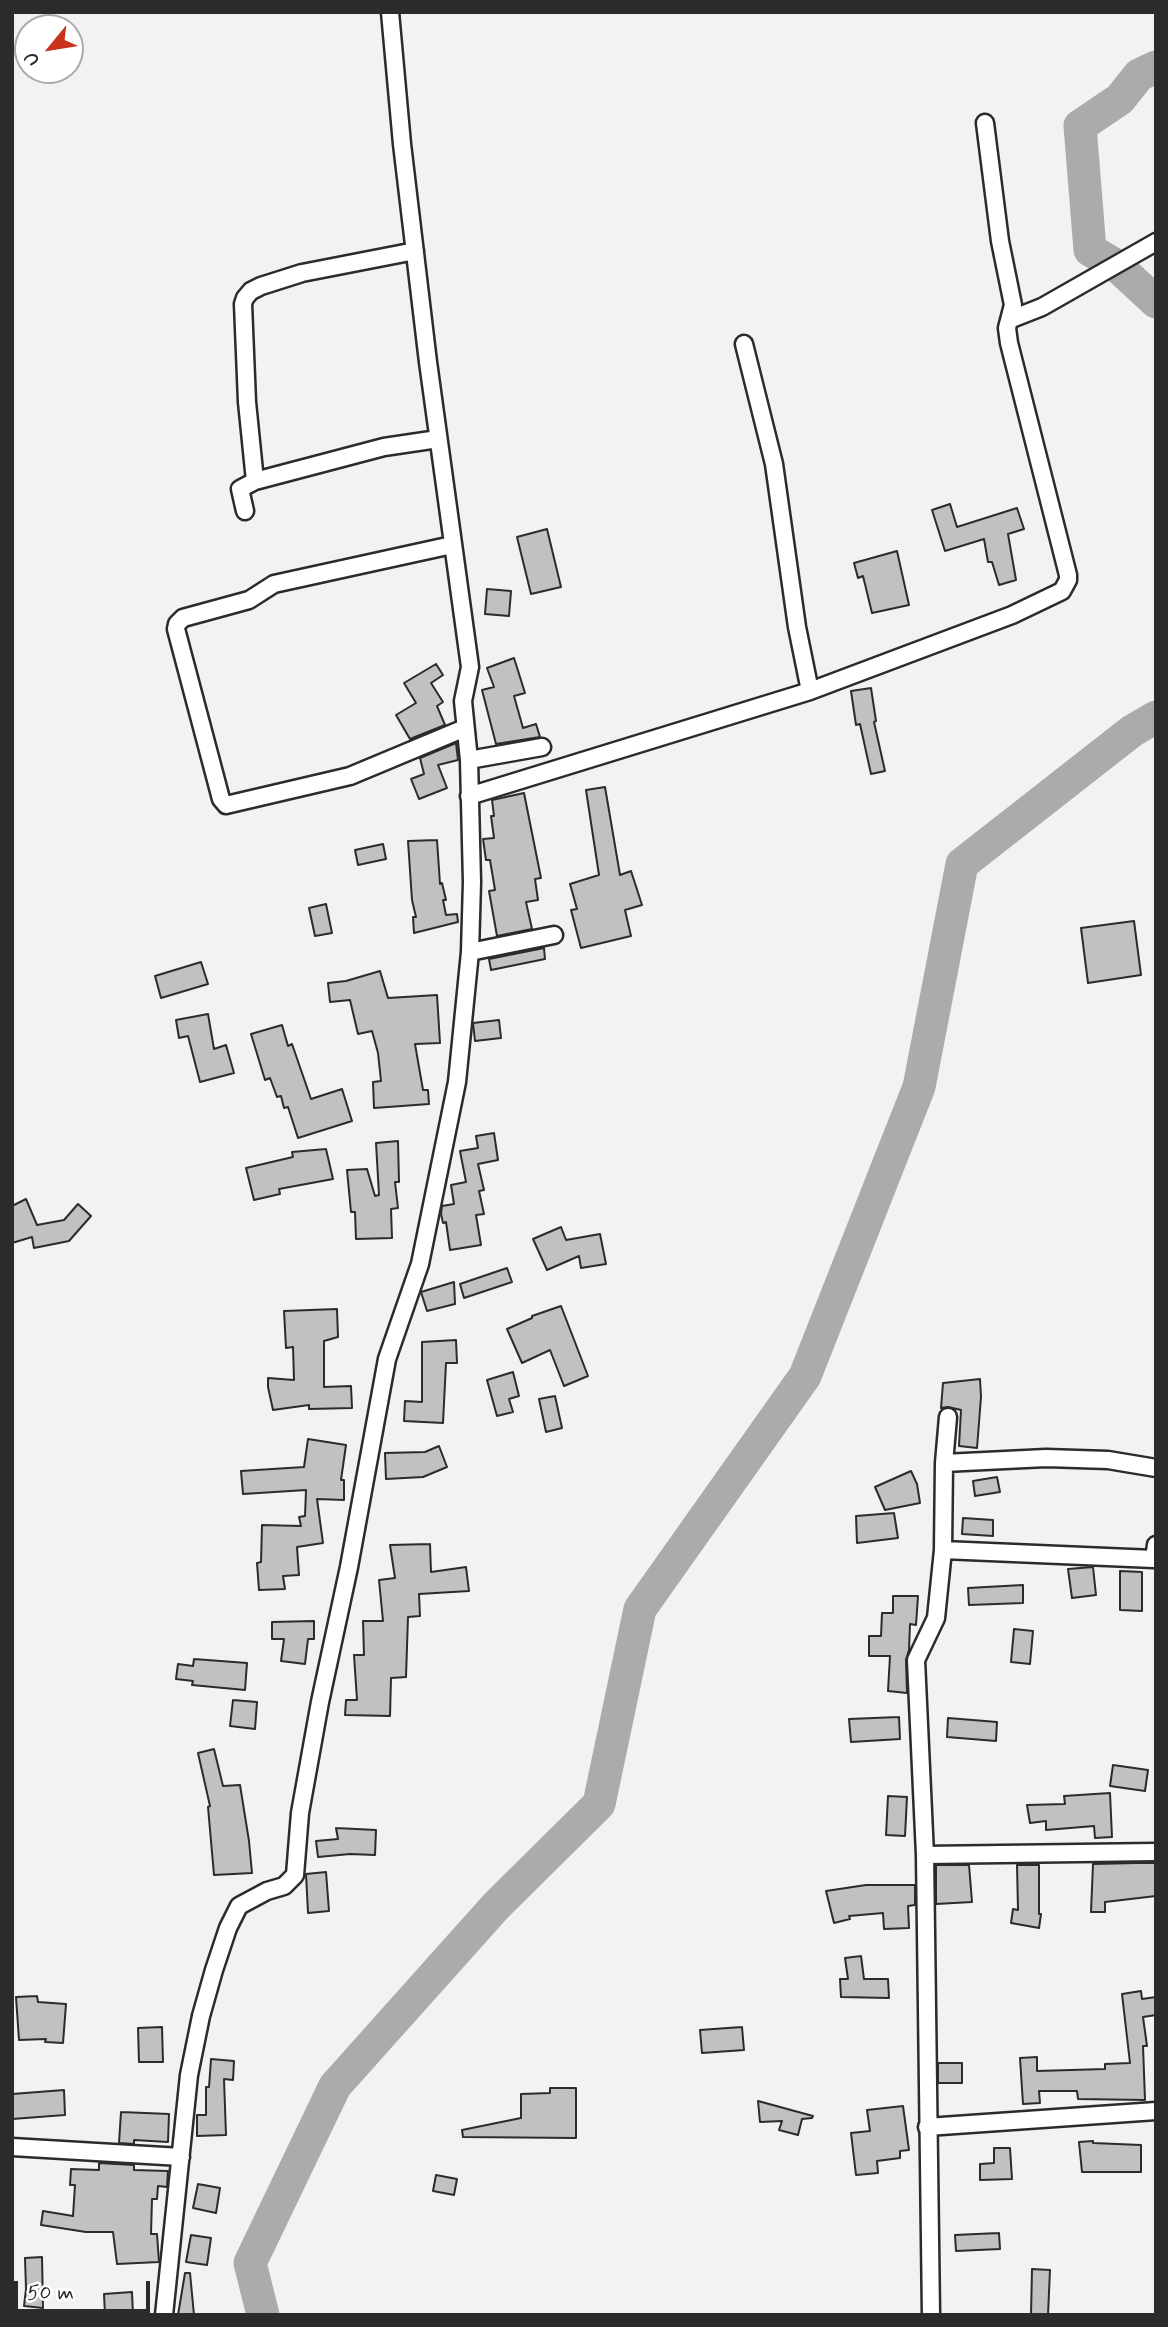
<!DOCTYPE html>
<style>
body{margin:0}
#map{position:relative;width:1168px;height:2327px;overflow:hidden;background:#f2f2f2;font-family:Mynerve,sans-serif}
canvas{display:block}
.frame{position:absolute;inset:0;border:14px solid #2b2b2b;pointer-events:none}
.north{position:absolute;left:14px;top:14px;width:70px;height:70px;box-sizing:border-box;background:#fff;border:2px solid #aaa;border-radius:50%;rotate:240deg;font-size:19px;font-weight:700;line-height:28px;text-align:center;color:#2b2b2b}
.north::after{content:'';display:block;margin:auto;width:24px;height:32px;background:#c8321e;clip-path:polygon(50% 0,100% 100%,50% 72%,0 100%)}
.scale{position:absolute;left:14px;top:2281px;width:136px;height:32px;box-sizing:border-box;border:4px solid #2b2b2b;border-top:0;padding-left:9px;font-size:21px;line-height:24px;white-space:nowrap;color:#2b2b2b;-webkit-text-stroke:5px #fff;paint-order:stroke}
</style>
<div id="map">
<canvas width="1168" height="2327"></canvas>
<div class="frame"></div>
<div class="north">U</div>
<div class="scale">50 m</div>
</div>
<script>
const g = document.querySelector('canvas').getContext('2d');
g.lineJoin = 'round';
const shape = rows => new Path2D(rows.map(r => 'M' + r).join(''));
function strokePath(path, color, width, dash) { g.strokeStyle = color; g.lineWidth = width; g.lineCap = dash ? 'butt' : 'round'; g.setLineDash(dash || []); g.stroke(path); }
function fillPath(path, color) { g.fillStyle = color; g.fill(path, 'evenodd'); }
strokePath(shape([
 [1156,67,1139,75,1120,99,1080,126,1090,250,1117,266,1156,302],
 [263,2315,250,2263,335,2086,496,1906,599,1804,640,1609,805,1376,919,1087,962,864,1132,731,1156,717]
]), '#ababab', 33);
const building = shape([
 [950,504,957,527,1017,508,1024,529,1008,534,1016,580,999,585,992,562,988,562,984,539,945,551,932,510,950,504],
 [547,529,561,587,531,594,517,537,547,529],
 [897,551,909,605,872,613,863,576,858,578,854,563,897,551],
 [487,589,511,591,509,616,485,614,487,589],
 [514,658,525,693,514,696,523,728,536,724,540,737,496,744,482,690,494,687,487,668,514,658],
 [436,664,443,675,431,683,443,702,437,706,445,725,410,739,396,715,416,703,404,683,436,664],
 [871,688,876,721,874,722,885,771,871,774,860,724,856,725,851,691,871,688],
 [456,743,458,760,438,765,447,788,419,799,411,779,424,774,420,758,456,743],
 [605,787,620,875,631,871,642,905,625,910,631,936,581,948,571,910,577,909,570,884,599,875,586,790,605,787],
 [524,793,541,878,535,879,538,900,526,902,532,929,497,936,489,891,495,890,490,860,486,860,483,839,494,838,491,816,494,816,492,800,524,793],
 [437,840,440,884,442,883,446,900,443,900,446,915,457,914,458,922,414,933,413,917,416,917,412,900,408,841,437,840],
 [383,844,386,859,358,865,355,850,383,844],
 [326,904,332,933,315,936,309,908,326,904],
 [1134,921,1141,975,1088,983,1081,928,1134,921],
 [544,948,545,959,491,970,489,959,544,948],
 [201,962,208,984,161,998,155,976,201,962],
 [380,971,388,998,437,995,440,1043,415,1044,423,1090,428,1090,429,1104,374,1108,373,1082,381,1081,378,1053,372,1031,358,1034,350,1000,330,1002,328,983,346,981,380,971],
 [208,1014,214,1049,226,1045,234,1073,200,1082,188,1036,179,1038,176,1020,208,1014],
 [499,1020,501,1038,475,1041,473,1023,499,1020],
 [282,1025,288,1046,292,1044,311,1099,342,1089,352,1121,298,1138,288,1107,284,1108,281,1096,277,1097,270,1078,265,1080,251,1034,282,1025],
 [494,1133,498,1160,478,1164,484,1190,479,1191,484,1214,476,1215,481,1245,450,1250,446,1222,443,1223,441,1214,442,1206,454,1204,451,1185,466,1182,460,1151,478,1148,476,1136,494,1133],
 [398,1141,399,1182,395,1182,398,1208,391,1209,392,1238,356,1239,355,1212,351,1212,347,1170,367,1169,375,1196,379,1195,376,1143,398,1141],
 [326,1149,333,1179,279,1189,280,1194,254,1200,246,1168,293,1157,292,1152,326,1149],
 [26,1199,37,1225,64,1220,78,1204,91,1216,69,1241,34,1248,32,1237,12,1243,12,1206,26,1199],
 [561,1227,566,1240,600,1234,606,1264,581,1268,579,1256,547,1270,533,1239,561,1227],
 [507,1268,512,1282,464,1298,460,1284,507,1268],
 [454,1282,455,1304,427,1311,421,1292,454,1282],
 [561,1306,588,1376,564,1386,550,1350,522,1363,507,1329,532,1318,532,1316,561,1306],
 [337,1309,338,1337,324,1341,324,1387,351,1386,352,1408,309,1409,309,1405,273,1410,268,1387,268,1378,294,1380,293,1347,286,1348,284,1311,337,1309],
 [456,1340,457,1363,446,1363,443,1423,404,1421,405,1401,422,1402,422,1342,456,1340],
 [513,1372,519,1396,509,1399,513,1412,497,1416,487,1380,513,1372],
 [980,1379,981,1397,977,1448,959,1446,961,1410,948,1407,941,1408,943,1383,980,1379],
 [555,1396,562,1428,546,1432,539,1399,555,1396],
 [308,1439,346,1445,341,1480,344,1480,344,1500,317,1499,323,1543,297,1547,299,1575,283,1576,285,1589,259,1590,257,1563,261,1562,262,1525,301,1526,299,1517,305,1516,306,1490,243,1494,241,1471,304,1467,308,1439],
 [439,1446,447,1467,423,1477,386,1479,385,1453,425,1452,439,1446],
 [911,1471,917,1484,920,1503,885,1510,875,1487,911,1471],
 [997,1477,1000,1492,975,1496,973,1481,997,1477],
 [894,1513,898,1538,857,1543,856,1516,894,1513],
 [963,1518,993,1520,993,1536,962,1534,963,1518],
 [430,1544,431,1572,466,1567,469,1591,419,1594,420,1616,408,1617,406,1677,391,1678,390,1716,345,1715,346,1700,357,1700,354,1655,364,1655,363,1621,383,1621,379,1580,395,1578,390,1545,430,1544],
 [1093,1567,1096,1595,1072,1598,1068,1569,1093,1567],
 [1120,1571,1142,1572,1142,1611,1120,1610,1120,1571],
 [1023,1585,1023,1603,969,1605,968,1588,1023,1585],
 [893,1596,918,1596,916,1625,910,1624,909,1650,906,1660,907,1693,888,1691,890,1656,869,1656,869,1636,881,1636,882,1613,893,1613,893,1596],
 [314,1621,314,1639,308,1639,305,1664,281,1661,284,1639,272,1639,272,1622,314,1621],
 [1014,1629,1033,1631,1030,1664,1011,1662,1014,1629],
 [194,1659,247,1663,245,1690,192,1685,193,1681,176,1679,178,1664,193,1666,194,1659],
 [233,1700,257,1702,255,1729,230,1726,233,1700],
 [899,1717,900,1739,851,1742,849,1719,899,1717],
 [948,1718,997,1722,996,1741,947,1737,948,1718],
 [214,1749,223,1786,240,1785,249,1841,252,1873,214,1875,208,1807,210,1806,198,1753,214,1749],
 [1113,1765,1148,1770,1145,1791,1110,1786,1113,1765],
 [1110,1793,1112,1837,1095,1838,1094,1826,1046,1830,1046,1821,1030,1823,1027,1805,1065,1804,1064,1796,1110,1793],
 [888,1796,907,1797,905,1836,886,1835,888,1796],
 [336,1828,376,1830,375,1855,350,1854,318,1857,316,1841,338,1839,336,1828],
 [1137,1863,1156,1863,1156,1896,1105,1902,1105,1912,1091,1912,1093,1864,1137,1863],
 [936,1865,969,1865,972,1902,936,1904,936,1865],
 [1017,1865,1039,1865,1039,1914,1041,1914,1039,1928,1011,1923,1013,1909,1018,1910,1017,1865],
 [326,1872,329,1911,308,1913,306,1874,326,1872],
 [866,1885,915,1885,915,1905,908,1906,909,1928,884,1929,883,1913,849,1916,850,1919,834,1923,826,1891,866,1885],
 [861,1956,864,1979,888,1979,889,1998,841,1997,840,1979,848,1979,845,1958,861,1956],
 [1141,1991,1142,1999,1156,1997,1156,2015,1143,2017,1147,2046,1143,2046,1145,2100,1078,2099,1077,2091,1039,2091,1040,2103,1023,2104,1020,2058,1037,2057,1037,2071,1105,2069,1105,2064,1130,2063,1122,1994,1141,1991],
 [37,1996,38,2002,66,2004,63,2043,45,2042,46,2039,19,2040,16,1997,37,1996],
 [162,2027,163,2062,139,2062,138,2028,162,2027],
 [742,2027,744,2050,702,2053,700,2030,742,2027],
 [211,2059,234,2061,233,2080,224,2079,226,2135,197,2136,197,2115,206,2115,206,2087,209,2087,211,2059],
 [938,2063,962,2063,962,2083,938,2083,938,2063],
 [550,2088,576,2088,576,2138,463,2137,462,2130,521,2118,521,2094,550,2093,550,2088],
 [64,2090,65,2115,12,2119,12,2094,64,2090],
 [758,2101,813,2116,812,2118,802,2119,798,2135,779,2130,782,2121,760,2122,758,2101],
 [903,2106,909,2150,900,2151,900,2158,877,2161,878,2173,856,2175,851,2133,870,2131,867,2110,903,2106],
 [121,2112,169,2114,168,2142,134,2140,134,2144,119,2143,121,2112],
 [1093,2141,1093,2143,1141,2145,1141,2172,1082,2172,1079,2142,1093,2141],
 [994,2148,1010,2148,1012,2179,980,2180,980,2164,994,2163,994,2148],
 [99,2163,134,2165,134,2170,168,2171,167,2187,158,2186,157,2199,152,2199,151,2234,157,2234,159,2262,117,2264,113,2232,86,2232,41,2225,43,2211,73,2216,75,2185,70,2185,71,2169,99,2170,99,2163],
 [436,2175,457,2179,454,2195,433,2191,436,2175],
 [198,2184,220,2188,216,2213,193,2208,198,2184],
 [999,2233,1000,2249,956,2251,955,2235,999,2233],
 [191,2235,211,2238,207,2265,186,2262,191,2235],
 [42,2257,43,2308,24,2306,26,2289,25,2258,42,2257],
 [1032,2269,1050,2270,1048,2315,1031,2315,1032,2269],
 [185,2273,190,2273,194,2315,178,2315,185,2273],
 [132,2292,133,2315,105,2315,104,2294,132,2292]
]);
fillPath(building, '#c1c1c1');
strokePath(building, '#2b2b2b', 2);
const minor = shape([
 [415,251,302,273,261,286,251,291,245,298,243,304,247,402,255,481,384,447,438,439],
 [1009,320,1042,307,1156,242],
 [744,344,774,464,797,627,810,691],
 [245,511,240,489,255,481],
 [452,545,274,584,249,600,183,618,177,624,176,629,221,799,226,805,350,776,465,728],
 [469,760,542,747],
 [469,796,810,691,1012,615,1062,591,1068,580,1068,575,1009,343,1007,328,1013,305,1000,241,985,123],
 [470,952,554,935],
 [944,1463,1046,1458,1108,1460,1156,1468],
 [943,1550,1154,1559,1156,1545],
 [925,1855,1156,1852],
 [927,2127,1156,2111],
 [12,2147,181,2157],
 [164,2315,189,2075,201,2016,214,1970,228,1928,239,1906,267,1891,284,1886,295,1875,300,1813,320,1702,349,1567,387,1359,420,1264,457,1082,470,952,472,882,469,760,463,701,470,667,428,362,402,144,390,12],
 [931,2315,925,1855,916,1660,936,1618,943,1550,944,1463,948,1417]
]);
strokePath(minor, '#2b2b2b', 21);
strokePath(minor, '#fff', 16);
</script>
